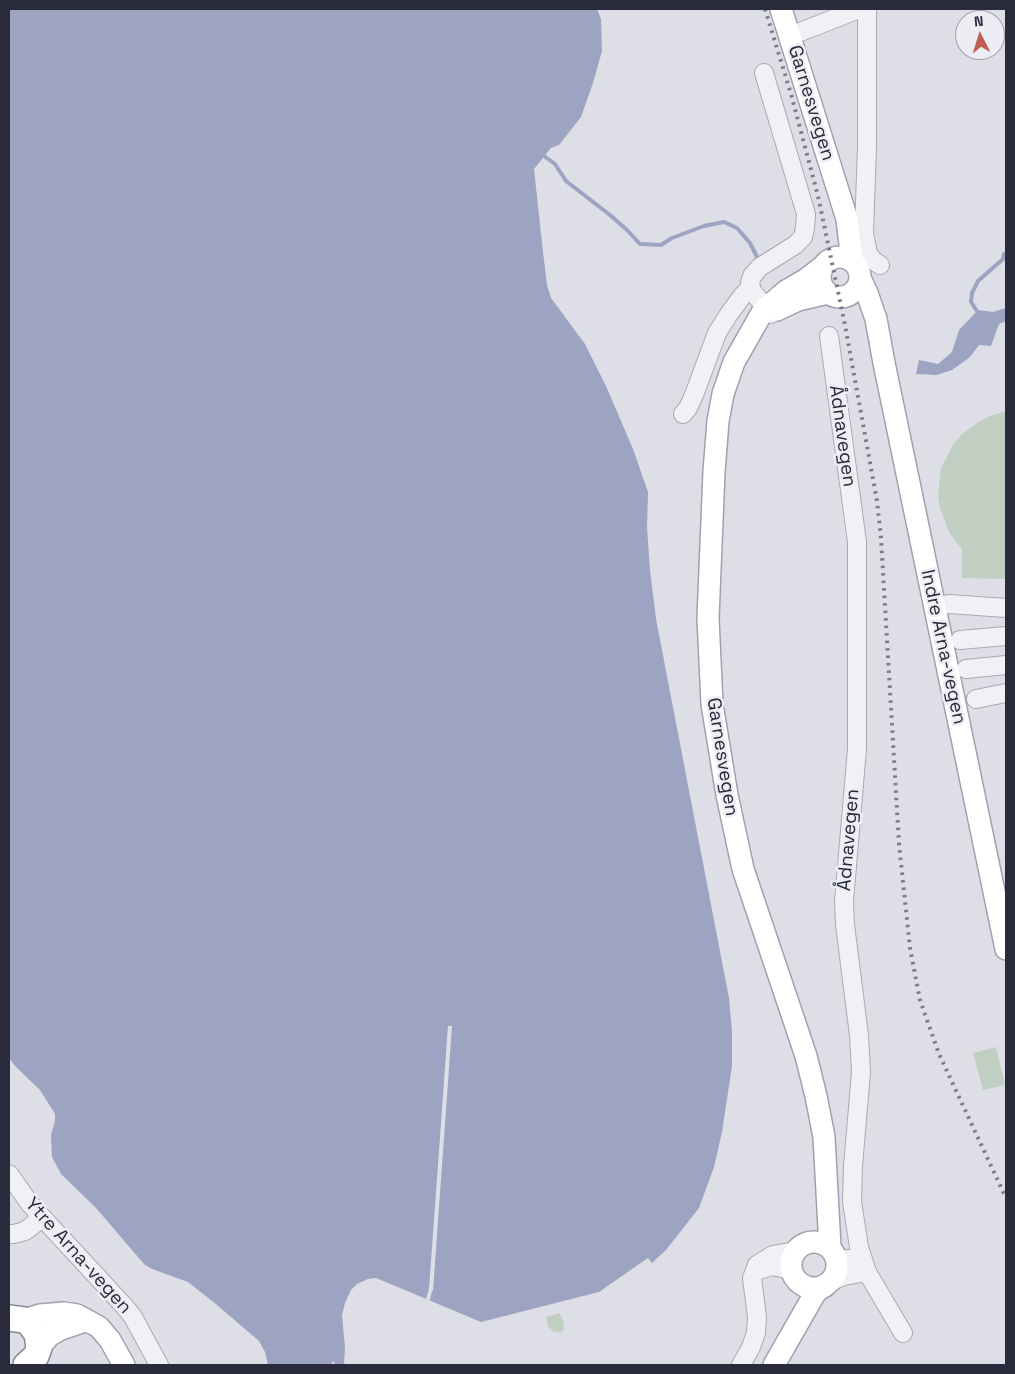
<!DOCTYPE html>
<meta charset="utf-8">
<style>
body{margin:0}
#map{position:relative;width:1015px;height:1374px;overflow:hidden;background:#dedfe6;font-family:"Space Grotesk",sans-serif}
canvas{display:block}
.frame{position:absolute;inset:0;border:10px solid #292a3b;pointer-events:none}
.north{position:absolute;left:955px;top:10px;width:50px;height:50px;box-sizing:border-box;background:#edeef4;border:1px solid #9fa0aa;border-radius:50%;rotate:355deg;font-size:14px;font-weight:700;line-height:20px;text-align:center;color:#292a3b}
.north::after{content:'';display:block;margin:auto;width:18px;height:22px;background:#be5f50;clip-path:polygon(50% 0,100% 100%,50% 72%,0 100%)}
</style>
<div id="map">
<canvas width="1015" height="1374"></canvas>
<div class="frame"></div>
<div class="north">N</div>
</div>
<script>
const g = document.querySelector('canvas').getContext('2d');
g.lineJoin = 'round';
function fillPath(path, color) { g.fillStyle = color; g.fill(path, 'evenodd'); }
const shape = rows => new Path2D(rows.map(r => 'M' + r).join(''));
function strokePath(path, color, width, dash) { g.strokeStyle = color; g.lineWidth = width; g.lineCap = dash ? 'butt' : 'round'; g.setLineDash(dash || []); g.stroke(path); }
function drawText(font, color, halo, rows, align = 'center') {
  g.font = font + ' "Space Grotesk",sans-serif'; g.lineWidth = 5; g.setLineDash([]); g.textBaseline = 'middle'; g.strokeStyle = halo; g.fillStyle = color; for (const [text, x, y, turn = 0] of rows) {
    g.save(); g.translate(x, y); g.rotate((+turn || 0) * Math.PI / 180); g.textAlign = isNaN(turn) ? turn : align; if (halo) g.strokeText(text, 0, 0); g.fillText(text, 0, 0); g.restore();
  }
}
fillPath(shape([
 [1006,411,1006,579,962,578,962,550,949,532,940,508,938,495,941,468,953,445,961,435,980,421,990,416],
 [996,1047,1005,1085,983,1090,973,1053],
 [559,1313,563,1320,564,1330,561,1332,554,1332,548,1326,546,1317]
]), '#c0cfc1');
fillPath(shape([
 [9,9,597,9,601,19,602,51,593,83,581,117,559,145,551,148,534,169,543,252,547,285,551,298,585,344,606,386,633,449,648,492,647,527,650,570,656,619,729,998,732,1032,732,1066,722,1132,714,1167,699,1208,666,1250,652,1263,648,1258,599,1292,481,1322,376,1278,368,1279,357,1284,351,1290,345,1303,342,1315,345,1348,344,1365,335,1365,334,1361,332,1362,332,1365,268,1365,265,1352,259,1341,217,1305,188,1282,152,1269,144,1264,96,1208,61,1174,52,1157,51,1135,55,1121,55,1114,40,1090,16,1067,9,1058],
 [1006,308,1006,321,999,324,991,346,979,345,970,357,952,370,937,375,916,374,919,360,938,364,952,352,959,330,978,310,993,312]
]), '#9da4c2');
fillPath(shape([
 [448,1026,452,1026,433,1291,432,1291,430,1300,426,1299,429,1289]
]), '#dedfe6');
strokePath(shape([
 [544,156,555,164,566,181,610,215,627,230,640,244,661,245,672,238,704,226,724,222,737,228,750,243,757,257],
 [977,311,971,302,972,293,978,281,1003,259,1004,254]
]), '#9da4c2', 4);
const minor = shape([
 [867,9,867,146,864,233,868,254,874,261,880,265],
 [790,36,859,9],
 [764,73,806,214,805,228,803,237,795,245,760,267,752,276,750,283,752,291,771,314],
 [829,336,857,542,857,749,844,901,845,925,859,1035,861,1072,853,1166,852,1202,859,1247,867,1272,903,1333],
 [683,414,688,408,694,395,717,333,729,314,743,295,751,287],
 [934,607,949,604,1006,608],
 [960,640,1006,636],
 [966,669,1006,665],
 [976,699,1006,693],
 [9,1174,30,1204,125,1307,133,1317,159,1365],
 [9,1234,14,1234,25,1231,42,1218],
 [837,1260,862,1258],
 [755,1271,772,1266,786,1269,793,1273],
 [831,1281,844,1276,867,1272],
 [741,1365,751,1347,756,1333,757,1317,752,1278,757,1265,773,1255,795,1251]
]);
const major = shape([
 [781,9,847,219,852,261],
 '820 277a20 20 0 1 1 40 0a20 20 0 1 1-40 0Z',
 [822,267,805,280,786,291,763,311,734,362,723,394,718,421,714,472,708,618,712,704,727,795,743,869,806,1056,816,1096,824,1137,830,1247],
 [860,278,867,293,876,319,884,363,1006,949],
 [777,310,798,300,828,293],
 '791 1265a23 23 0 1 1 46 0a23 23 0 1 1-46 0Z',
 [24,1320,40,1315,64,1313,77,1315,99,1327,110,1340,124,1365],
 [39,1348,49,1336,61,1329,85,1321],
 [774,1365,814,1295,818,1290,825,1286]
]);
const highway = shape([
 [9,1318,24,1320,29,1323,37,1334,39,1348,36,1356,26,1365]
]);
strokePath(minor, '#a8a9b3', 20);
strokePath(major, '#9fa1b0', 24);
strokePath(highway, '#87899b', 28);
strokePath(minor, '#f0f1f5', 18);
strokePath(major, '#fff', 21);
strokePath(highway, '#fff', 25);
strokePath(shape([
 [765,9,791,94,818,196,845,325,877,501,881,538,899,844,910,948,920,1000,939,1054,1006,1198]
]), '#797b8e', 4, [2.5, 5]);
drawText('19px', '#292a3b', '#edeef4', [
 ["Garnesvegen",811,103,73],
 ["Ådnavegen",842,436,82],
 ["Indre Arna-vegen",943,647,78],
 ["Garnesvegen",722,757,81],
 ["Ådnavegen",849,840,-85],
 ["Ytre Arna-vegen",78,1256,48]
]);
</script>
